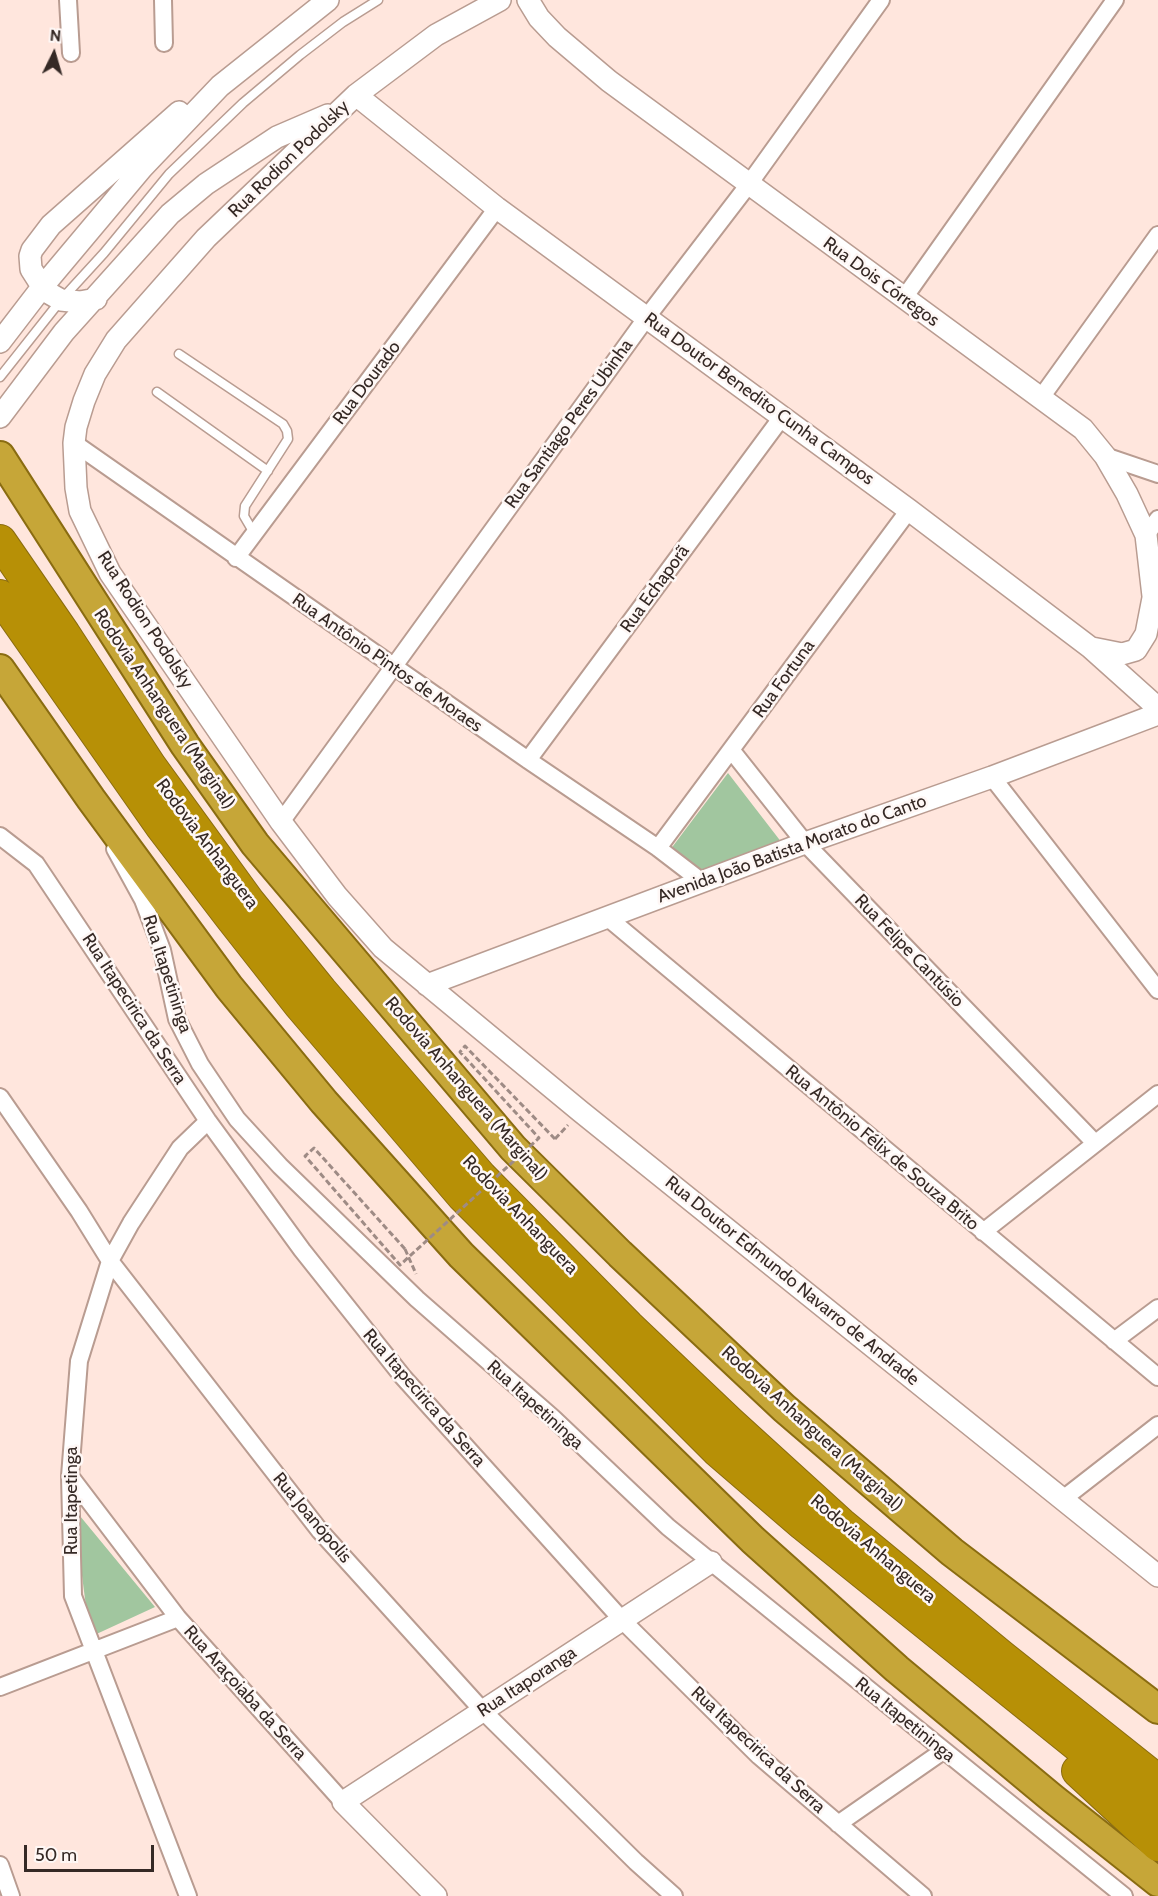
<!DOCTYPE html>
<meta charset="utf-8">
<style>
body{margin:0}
#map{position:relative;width:1158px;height:1896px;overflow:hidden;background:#ffe6dd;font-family:Cabin,sans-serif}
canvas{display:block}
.north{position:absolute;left:24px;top:24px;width:60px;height:60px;-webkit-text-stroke:4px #fef7f5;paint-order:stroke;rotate:5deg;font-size:16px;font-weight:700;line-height:24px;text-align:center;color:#352925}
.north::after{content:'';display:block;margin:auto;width:21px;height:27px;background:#352925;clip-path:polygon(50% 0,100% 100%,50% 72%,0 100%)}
.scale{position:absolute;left:24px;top:1845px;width:130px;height:27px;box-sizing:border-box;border:3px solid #352925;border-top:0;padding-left:8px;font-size:18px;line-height:21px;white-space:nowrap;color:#352925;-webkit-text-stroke:4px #fef7f5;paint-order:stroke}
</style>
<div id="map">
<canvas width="1158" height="1896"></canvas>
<div class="north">N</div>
<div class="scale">50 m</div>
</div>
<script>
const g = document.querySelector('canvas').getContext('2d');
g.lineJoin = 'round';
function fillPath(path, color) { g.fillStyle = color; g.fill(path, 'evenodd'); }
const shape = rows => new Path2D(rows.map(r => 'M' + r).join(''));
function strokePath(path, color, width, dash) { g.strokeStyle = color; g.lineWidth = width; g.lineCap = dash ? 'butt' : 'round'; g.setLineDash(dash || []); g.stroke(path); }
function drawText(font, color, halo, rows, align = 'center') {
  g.font = font + ' Cabin,sans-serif'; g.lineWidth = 5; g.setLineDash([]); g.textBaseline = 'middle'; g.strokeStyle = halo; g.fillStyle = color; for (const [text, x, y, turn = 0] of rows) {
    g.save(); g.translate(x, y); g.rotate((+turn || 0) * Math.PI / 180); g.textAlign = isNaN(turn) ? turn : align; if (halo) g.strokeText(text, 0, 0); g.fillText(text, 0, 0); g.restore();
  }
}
fillPath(shape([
 [728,773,782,843,703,873,670,850],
 [80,1516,155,1607,90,1637,81,1568]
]), '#a1c69f');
const service = shape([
 [179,354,283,424,287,431,288,439,245,506,244,516,254,533],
 [0,377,61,300,104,253,169,174,243,103,300,55,343,22,378,0],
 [157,392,268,471]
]);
const minor = shape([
 [68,0,71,53],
 [163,0,164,43],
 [904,298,1115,0],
 [1040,399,1158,235],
 [74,443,528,760,658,848,701,881],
 [1105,456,1158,474],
 [1146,535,1158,519],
 [236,558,497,208],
 [732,751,805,843,1095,1143],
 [528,760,782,417],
 [992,777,1158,990],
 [281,822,647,317,749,184,881,0],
 [0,836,36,864,208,1121,302,1250,403,1377,623,1621,759,1756,923,1896],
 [658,848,909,510],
 [115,849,143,900,162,950,177,1019,200,1064,237,1119,280,1166,417,1299,553,1418,668,1527,1124,1896],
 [607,917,1158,1377],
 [0,1097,79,1211,110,1261,320,1531,483,1711,636,1862,674,1896],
 [983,1232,1158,1094],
 [1114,1341,1158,1308],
 [70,1476,178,1618,343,1802],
 [1063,1499,1158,1425],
 [0,1687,178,1618],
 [838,1824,943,1751],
 [0,1865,11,1896],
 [188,1896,73,1596,70,1476,79,1361,110,1261,131,1223,180,1148,208,1121]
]);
const tertiary = shape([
 [500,0,436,35,356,95,206,238,116,340,95,374,84,401,76,427,74,443,76,488,80,511,110,573,281,822,337,896,383,948,580,1111,1158,1576],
 [528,0,539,18,557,37,609,81,1083,429,1105,456,1127,494,1146,535,1153,596,1158,614],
 [356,95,497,208,909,510,1091,648,1158,708],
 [96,299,80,302,61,300,47,292,38,280,31,269,30,256,32,250,51,225,179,112],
 [0,342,43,286,142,168,220,86,328,0],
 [0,417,64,332,170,214,206,184,277,137,328,115],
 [1092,648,1122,654,1136,650,1146,634,1153,598],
 [427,985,805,843,992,777,1158,714],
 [436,1896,343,1802,711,1562]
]);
const trunk = shape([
 [0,456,185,745,255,844,513,1148,620,1254,784,1408,952,1552,1158,1709],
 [0,669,91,799,229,987,324,1102,461,1255,753,1540,897,1669,1052,1798,1158,1882]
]);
const motorway = shape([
 [0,541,64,634,150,766,248,901,321,991,481,1177,628,1326,729,1422,841,1524,1001,1656,1158,1781],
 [0,596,162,827,230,916,300,1005,463,1196,717,1450,803,1524,1158,1810],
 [1078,1771,1158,1845]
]);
strokePath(service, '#b99c91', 11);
strokePath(minor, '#b99c91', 20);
strokePath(tertiary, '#b99c91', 24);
strokePath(trunk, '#8a6c11', 32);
strokePath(motorway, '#8a6c11', 34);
strokePath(shape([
 [555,1139,568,1125],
 [405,1249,416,1274]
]), '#9e8b85', 3, [6, 3]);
strokePath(service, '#fff', 8);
strokePath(minor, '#fff', 16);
strokePath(tertiary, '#fff', 21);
strokePath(trunk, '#c6a638', 28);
strokePath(motorway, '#b79006', 32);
strokePath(shape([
 [405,1249,314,1148,305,1156,400,1265,539,1138,460,1052,465,1046,555,1139]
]), '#9e8b85', 3, [6, 3]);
drawText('18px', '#352925', '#fef7f5', [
 ["Rua Rodion Podolsky",289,159,-44],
 ["Rua Dois Córregos",881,282,36],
 ["Rua Dourado",367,383,-53],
 ["Rua Doutor Benedito Cunha Campos",759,399,36],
 ["Rua Santiago Peres Ubinha",569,424,-54],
 ["Rua Echaporã",655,589,-54],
 ["Rua Rodion Podolsky",145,620,57],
 ["Rua Antônio Pintos de Moraes",387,663,35],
 ["Rua Fortuna",784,679,-54],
 ["Rodovia Anhanguera (Marginal)",164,709,56],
 ["Rodovia Anhanguera",207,844,53],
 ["Avenida João Batista Morato do Canto",792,849,-20],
 ["Rua Felipe Cantúsio",909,951,46],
 ["Rua Itapetininga",167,974,72],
 ["Rua Itapecirica da Serra",134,1009,57],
 ["Rodovia Anhanguera (Marginal)",466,1089,49],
 ["Rua Antônio Félix de Souza Brito",882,1148,40],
 ["Rodovia Anhanguera",520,1215,46],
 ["Rua Doutor Edmundo Navarro de Andrade",792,1281,39],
 ["Rua Itapecirica da Serra",424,1398,49],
 ["Rua Itapetininga",535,1405,42],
 ["Rodovia Anhanguera (Marginal)",812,1429,42],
 ["Rua Itapetinga",72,1501,-90],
 ["Rua Joanópolis",312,1518,50],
 ["Rodovia Anhanguera",873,1549,40],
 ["Rua Itaporanga",527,1682,-33],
 ["Rua Araçoiaba da Serra",245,1693,48],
 ["Rua Itapetininga",905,1720,39],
 ["Rua Itapecirica da Serra",758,1750,43]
]);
</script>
